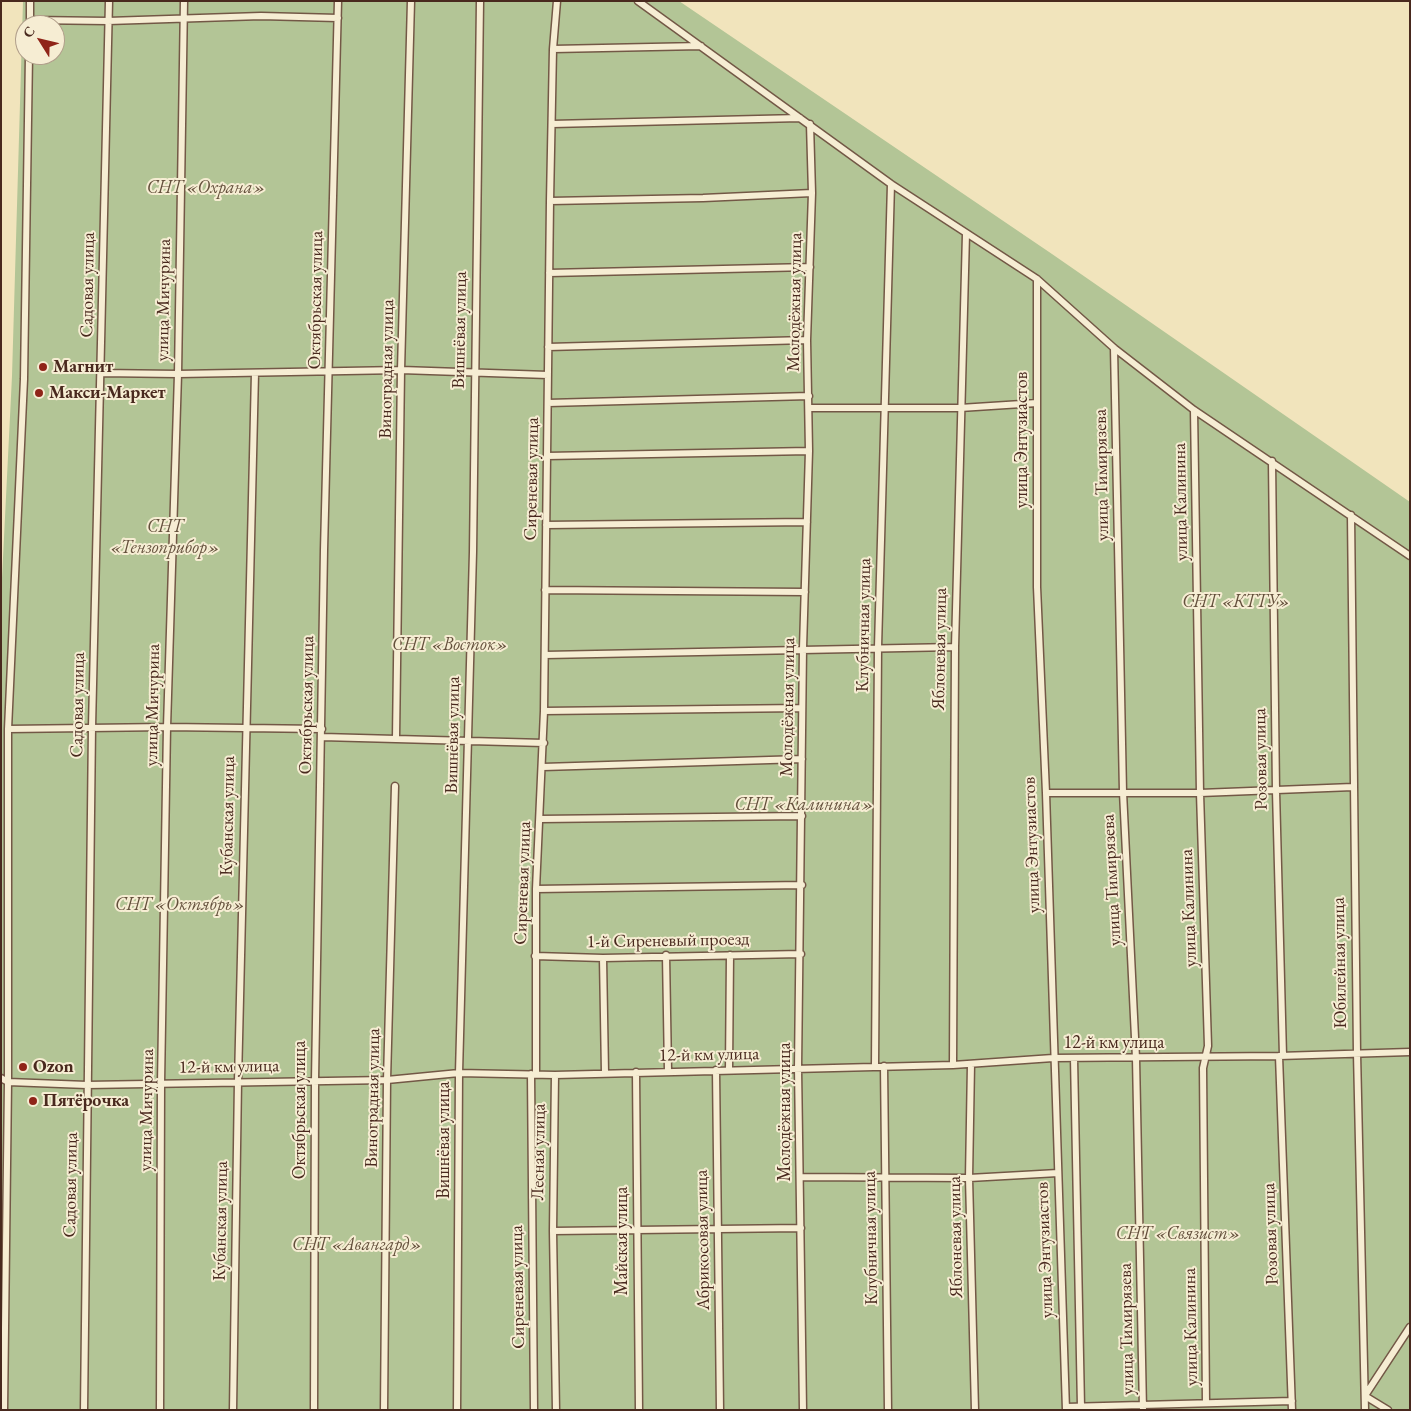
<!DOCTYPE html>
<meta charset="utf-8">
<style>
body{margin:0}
#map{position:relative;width:1411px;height:1411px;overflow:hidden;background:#f1e4bc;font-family:"EB Garamond",serif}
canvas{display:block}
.frame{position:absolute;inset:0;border:2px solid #49291e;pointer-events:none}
.north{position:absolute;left:15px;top:15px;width:50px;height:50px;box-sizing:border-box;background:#f6edd3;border:1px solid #b19f8b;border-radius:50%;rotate:306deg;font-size:14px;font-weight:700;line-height:20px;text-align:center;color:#49291e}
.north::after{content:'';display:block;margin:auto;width:18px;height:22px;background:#8f2418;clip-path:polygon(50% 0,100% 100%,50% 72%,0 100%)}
</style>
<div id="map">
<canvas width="1411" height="1411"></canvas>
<div class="frame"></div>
<div class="north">С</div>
</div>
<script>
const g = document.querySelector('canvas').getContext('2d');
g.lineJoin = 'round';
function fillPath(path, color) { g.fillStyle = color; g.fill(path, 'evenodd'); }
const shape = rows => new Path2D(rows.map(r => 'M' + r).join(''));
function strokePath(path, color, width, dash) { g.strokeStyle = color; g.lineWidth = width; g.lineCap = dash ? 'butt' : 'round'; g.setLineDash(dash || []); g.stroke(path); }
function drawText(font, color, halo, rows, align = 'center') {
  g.font = font + ' "EB Garamond",serif'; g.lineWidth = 4; g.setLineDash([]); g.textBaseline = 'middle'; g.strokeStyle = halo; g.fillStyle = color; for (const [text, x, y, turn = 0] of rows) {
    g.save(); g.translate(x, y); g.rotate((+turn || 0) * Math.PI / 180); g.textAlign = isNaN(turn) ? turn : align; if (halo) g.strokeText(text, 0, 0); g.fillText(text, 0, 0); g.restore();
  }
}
fillPath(shape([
 [23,1,679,1,1052,254,1410,502,1410,1410,1,1410,1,598,12,376],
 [25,25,55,25,55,55,25,55]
]), '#b3c596');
const street = shape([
 [638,1,891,184,1037,279,1114,348,1194,410,1410,556],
 [30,20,108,21,261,16,338,18],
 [30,25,30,1],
 [553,49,701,46],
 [552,124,800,118],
 [550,201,703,198,812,193],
 [549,273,810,267],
 [1037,279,1037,587,1046,793,1066,1410],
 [548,347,807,340],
 [1114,348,1123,792,1136,1058,1143,1410],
 [101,373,178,374,401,370,548,375],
 [548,403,809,396],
 [809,408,960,408,1037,403],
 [1194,410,1200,793,1208,1046,1203,1068,1206,1403],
 [547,456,809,451],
 [1272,461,1276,791,1283,1056],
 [1351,515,1357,1053,1365,1410],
 [546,525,807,522],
 [545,590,805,592],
 [545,655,955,647],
 [544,711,802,708],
 [8,729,167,727,322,729],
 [322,737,544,743],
 [396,738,401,370,411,1],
 [543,767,802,759],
 [1046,793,1200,793,1353,787],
 [540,819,802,816],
 [536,889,802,885],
 [666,955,668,1071],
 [535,956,603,958,801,954],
 [603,958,605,1073],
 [1279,1056,1292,1410],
 [1074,1058,1081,1407],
 [971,1064,969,1178,975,1410],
 [953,1065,955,647,966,234],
 [875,1066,878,647,891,184],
 [884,1066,888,1410],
 [716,1070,720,1410],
 [729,1070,730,955],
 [636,1072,639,1410],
 [531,1074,534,1410],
 [536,1074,536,889,544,711,550,201,553,49,557,1],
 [555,1075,553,1231,556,1410],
 [1,1078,8,1082,87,1085,387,1080,459,1073,555,1075,953,1065,1053,1058,1279,1056,1410,1052],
 [800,1177,969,1178,1058,1173],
 [553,1231,801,1228],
 [1366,1394,1410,1327],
 [1365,1396,1388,1410],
 [1066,1407,1292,1401],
 [4,1410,8,1082,8,729,24,379,29,55],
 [84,1410,92,727,109,1],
 [160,1410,161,1083,167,727,178,374,184,1],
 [233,1410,238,1081,255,373],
 [314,1410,315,1080,324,550,338,1],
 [384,1410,387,1080,395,786],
 [457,1410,459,1073,473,552,480,1],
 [803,1410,798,1068,803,648,809,451,807,340,812,193,810,124]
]);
strokePath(street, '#735846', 9);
strokePath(street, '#f6edd3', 6);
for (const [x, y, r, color] of [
 [43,367,5,"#8f2418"],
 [39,393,5,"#8f2418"],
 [23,1067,5,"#8f2418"],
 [33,1101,5,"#8f2418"]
]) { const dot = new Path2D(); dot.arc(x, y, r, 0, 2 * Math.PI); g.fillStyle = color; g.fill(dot); strokePath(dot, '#f6edd3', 2); }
drawText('italic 18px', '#64503c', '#f6edd3', [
 ["СНТ «Охрана»",206,188],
 ["СНТ",165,527],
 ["«Тензоприбор»",165,548],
 ["СНТ «КТТУ»",1236,602],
 ["СНТ «Восток»",450,645],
 ["СНТ «Калинина»",804,805],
 ["СНТ «Октябрь»",180,905],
 ["СНТ «Связист»",1178,1234],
 ["СНТ «Авангард»",357,1245]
]);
drawText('18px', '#49291e', '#f6edd3', [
 ["Садовая улица",88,285,-89],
 ["улица Мичурина",164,300,-89],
 ["Октябрьская улица",316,300,-89],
 ["Молодёжная улица",795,302,-89],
 ["Вишнёвая улица",460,330,-89],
 ["Виноградная улица",387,369,-89],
 ["улица Энтузиастов",1022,440,-90],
 ["улица Тимирязева",1102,475,-91],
 ["Сиреневая улица",532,479,-89],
 ["улица Калинина",1181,502,-91],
 ["Клубничная улица",864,625,-89],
 ["Яблоневая улица",940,649,-89],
 ["Садовая улица",78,705,-89],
 ["улица Мичурина",153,705,-89],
 ["Октябрьская улица",307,705,-89],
 ["Молодёжная улица",788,707,-89],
 ["Вишнёвая улица",453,735,-89],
 ["Розовая улица",1261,759,-91],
 ["Кубанская улица",228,816,-89],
 ["улица Энтузиастов",1032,845,-92],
 ["улица Тимирязева",1112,880,-93],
 ["Сиреневая улица",523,883,-88],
 ["улица Калинина",1189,908,-92],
 ["1-й Сиреневый проезд",668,941,-1],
 ["Юбилейная улица",1340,963,-91],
 ["12-й км улица",1114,1043],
 ["12-й км улица",709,1055,-1],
 ["12-й км улица",229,1067,-1],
 ["Виноградная улица",373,1098,-89],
 ["улица Мичурина",147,1110,-89],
 ["Октябрьская улица",300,1110,-90],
 ["Молодёжная улица",785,1112,-90],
 ["Вишнёвая улица",444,1140,-90],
 ["Лесная улица",539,1152,-89],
 ["Садовая улица",71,1185,-89],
 ["Кубанская улица",221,1221,-89],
 ["Розовая улица",1271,1234,-92],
 ["Яблоневая улица",956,1237,-91],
 ["Клубничная улица",871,1238,-91],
 ["Абрикосовая улица",703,1240,-91],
 ["Майская улица",622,1241,-90],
 ["улица Энтузиастов",1045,1250,-92],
 ["Сиреневая улица",518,1287,-91],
 ["улица Калинина",1191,1327,-91],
 ["улица Тимирязева",1127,1329,-91]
]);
drawText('bold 18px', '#49291e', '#f6edd3', [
 ["Магнит",53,367],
 ["Макси-Маркет",49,393],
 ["Ozon",33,1067],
 ["Пятёрочка",43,1101]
], 'left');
</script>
